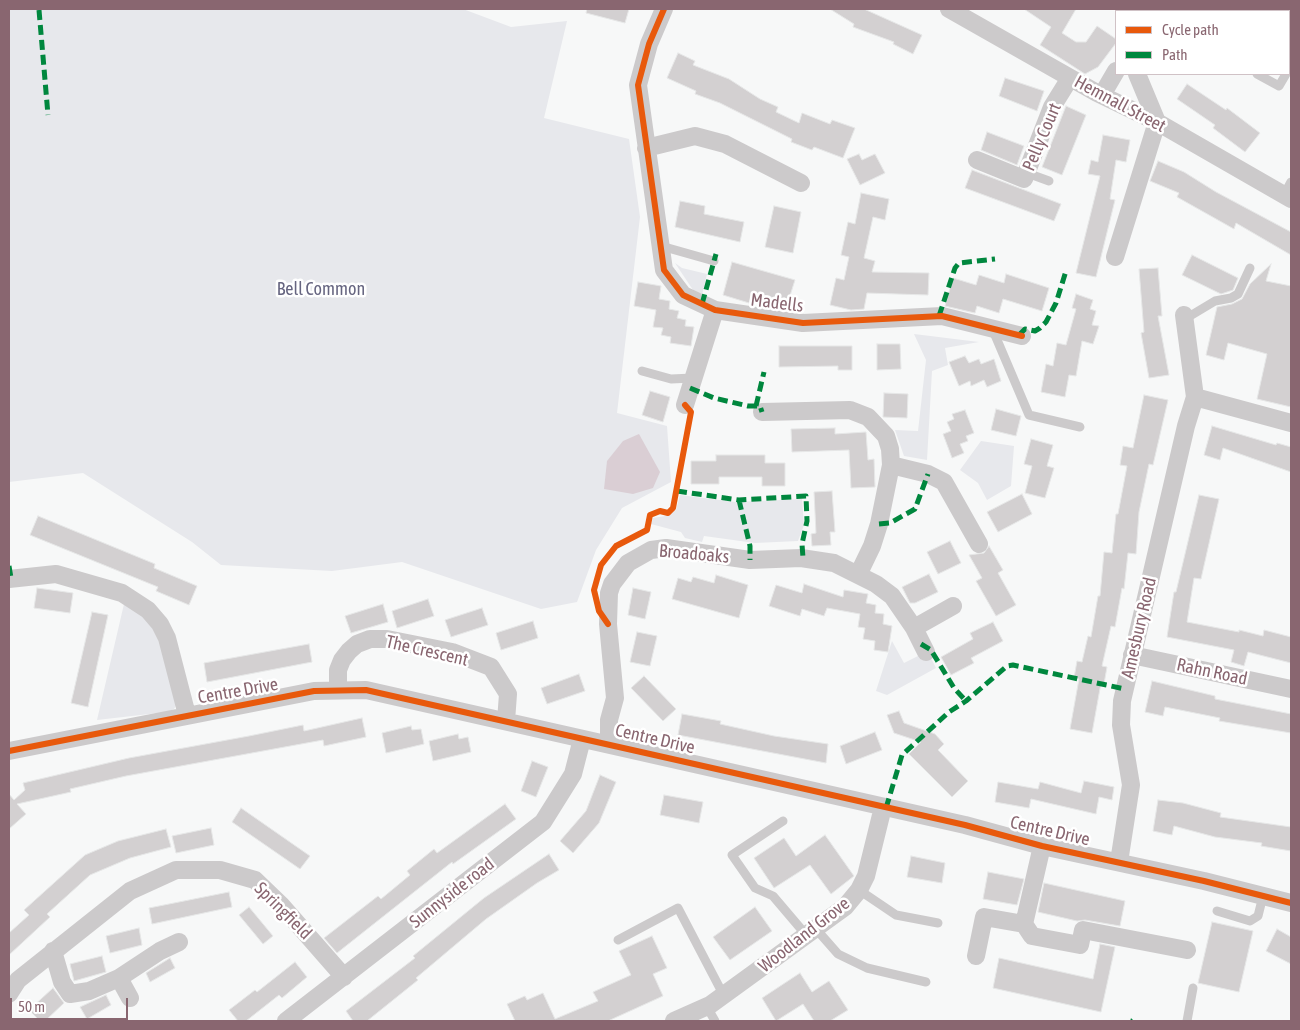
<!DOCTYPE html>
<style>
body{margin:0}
#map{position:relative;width:1300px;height:1030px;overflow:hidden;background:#f7f8f8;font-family:"Asap Condensed",sans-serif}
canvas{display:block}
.frame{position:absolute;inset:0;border:10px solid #896670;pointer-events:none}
.legend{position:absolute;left:1115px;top:10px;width:175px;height:65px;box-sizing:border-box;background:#fff;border:1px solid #d0c2c6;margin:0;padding:6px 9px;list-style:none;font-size:15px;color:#896670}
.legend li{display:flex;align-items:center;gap:10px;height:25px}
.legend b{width:25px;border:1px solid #d0c2c6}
.scale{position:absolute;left:10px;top:998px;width:118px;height:22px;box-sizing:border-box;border:2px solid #896670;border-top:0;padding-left:6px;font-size:15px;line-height:18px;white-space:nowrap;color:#896670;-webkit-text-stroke:4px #fff;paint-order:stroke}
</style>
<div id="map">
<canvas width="1300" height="1030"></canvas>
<div class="frame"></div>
<ul class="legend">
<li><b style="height:6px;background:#e8590c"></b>Cycle path</li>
<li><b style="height:6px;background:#00873e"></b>Path</li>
</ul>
<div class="scale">50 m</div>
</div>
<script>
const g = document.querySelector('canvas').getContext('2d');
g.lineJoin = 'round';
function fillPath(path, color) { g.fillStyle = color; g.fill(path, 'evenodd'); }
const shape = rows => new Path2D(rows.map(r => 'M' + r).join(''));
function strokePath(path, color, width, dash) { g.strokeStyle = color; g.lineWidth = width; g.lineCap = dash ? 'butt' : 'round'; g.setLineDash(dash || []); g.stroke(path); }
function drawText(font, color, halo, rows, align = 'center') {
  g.font = font + ' "Asap Condensed",sans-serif'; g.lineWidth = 5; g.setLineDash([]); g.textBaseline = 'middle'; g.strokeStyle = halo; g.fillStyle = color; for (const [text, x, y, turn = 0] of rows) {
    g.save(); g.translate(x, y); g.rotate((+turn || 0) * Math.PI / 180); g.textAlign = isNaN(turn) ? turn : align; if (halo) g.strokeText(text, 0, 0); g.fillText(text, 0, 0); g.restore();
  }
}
fillPath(shape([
 [9,9,463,9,511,27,567,21,544,118,629,139,640,217,617,413,667,426,671,482,622,508,596,550,577,602,541,609,402,562,332,571,221,565,192,542,83,473,9,482],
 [675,263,682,268,707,274,702,295,693,290],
 [914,334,979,342,945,348,948,365,932,371,927,460,904,456,895,430,918,431,926,360],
 [981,441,1014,446,1011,486,987,500,978,483,960,470],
 [680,495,735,502,802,499,804,525,798,541,755,543,704,536,702,542,685,538,681,532,651,524,653,518,665,516,676,510],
 [124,604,149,617,159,629,178,702,174,709,167,712,97,720],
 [892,641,904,663,918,656,929,654,936,668,887,695,876,691]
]), '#e7e8ec');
fillPath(shape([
 [639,434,660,472,653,488,633,494,604,489,607,461,623,441]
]), '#daced4');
const building = shape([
 [587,9,629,9,625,23,586,13,587,9],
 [830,9,864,9,922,35,913,54,893,44,894,42,853,27,854,24,830,9],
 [1024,9,1076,9,1062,33,1076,42,1086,42,1097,26,1116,39,1116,43,1098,67,1085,74,1040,45,1051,27,1024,9],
 [678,53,695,61,693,65,729,79,760,99,778,107,776,112,799,123,802,113,830,124,832,120,855,128,843,158,814,147,812,150,791,142,792,139,720,103,695,94,696,91,667,78,678,53],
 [1005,78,1044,91,1037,111,999,96,1005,78],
 [1187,84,1226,110,1227,108,1260,133,1245,152,1213,128,1215,125,1177,99,1187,84],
 [1066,106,1086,115,1062,175,1042,167,1066,106],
 [987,132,1024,146,1017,165,981,150,987,132],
 [1103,135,1130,140,1126,162,1116,160,1110,199,1115,200,1096,277,1076,273,1100,176,1088,174,1091,160,1098,162,1103,135],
 [859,154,862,160,875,154,885,173,860,185,847,159,859,154],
 [1158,161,1184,172,1216,192,1291,232,1291,255,1236,223,1234,229,1177,197,1179,193,1150,181,1158,161],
 [972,170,1061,204,1054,221,965,188,972,170],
 [861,193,889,199,885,220,873,217,864,258,875,261,872,272,929,273,928,295,867,293,864,309,851,310,830,305,836,278,844,280,849,257,841,255,848,222,855,224,861,193],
 [680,201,705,206,704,214,744,222,740,242,675,227,680,201],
 [774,206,801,212,793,253,765,247,774,206],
 [1192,255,1238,278,1233,290,1221,294,1182,275,1192,255],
 [732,262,795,280,788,302,753,292,749,303,723,295,732,262],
 [1271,264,1266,281,1291,286,1291,407,1257,399,1267,354,1228,343,1224,360,1206,355,1217,307,1232,304,1242,299,1250,284,1271,264],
 [1158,268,1162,316,1158,316,1169,375,1149,378,1141,333,1144,332,1139,269,1158,268],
 [1006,274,1049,288,1042,311,1003,299,999,313,977,306,975,313,945,306,953,278,976,285,979,275,1004,283,1006,274],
 [638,282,661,286,659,299,670,301,669,309,679,311,677,318,686,320,685,326,694,327,691,346,670,343,671,337,661,335,663,328,653,327,656,310,634,306,638,282],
 [1076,294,1093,300,1090,309,1096,311,1092,325,1099,326,1093,344,1082,341,1076,376,1069,375,1065,397,1041,392,1046,364,1053,366,1057,343,1066,345,1076,309,1072,308,1076,294],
 [877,344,900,344,901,369,877,370,877,344],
 [779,346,852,346,852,370,838,370,838,366,779,367,779,346],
 [965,356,969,363,979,359,981,364,994,359,1001,381,987,387,984,380,971,386,970,381,959,386,949,362,965,356],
 [650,391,670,397,663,422,642,415,650,391],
 [884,393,908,394,907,418,883,417,884,393],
 [1144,395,1168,400,1153,465,1149,464,1139,512,1136,554,1128,553,1124,589,1122,588,1115,627,1111,626,1102,666,1107,667,1104,684,1101,683,1092,733,1070,729,1079,679,1074,678,1077,661,1082,662,1088,636,1091,637,1098,596,1100,596,1104,552,1112,553,1116,514,1118,514,1127,466,1120,465,1123,446,1133,448,1144,395],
 [996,409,1021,416,1016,436,991,430,996,409],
 [965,410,974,433,966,436,968,441,960,444,964,453,952,458,943,434,951,431,947,422,954,419,952,414,965,410],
 [1212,426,1276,445,1277,443,1291,447,1291,472,1223,448,1220,460,1204,455,1212,426],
 [835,428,835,434,866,432,868,460,874,459,875,487,851,488,849,450,792,452,791,429,835,428],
 [1031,439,1053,445,1047,466,1054,468,1045,498,1025,493,1032,466,1024,464,1031,439],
 [716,455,765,455,765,463,785,463,785,486,762,486,762,477,719,477,719,484,691,484,691,461,716,461,716,455],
 [832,491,835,532,830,532,831,545,812,546,811,534,816,533,814,492,832,491],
 [1022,494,1032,514,998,532,987,512,1022,494],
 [1199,495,1219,499,1201,579,1194,578,1187,622,1239,632,1239,630,1263,636,1264,630,1291,637,1291,663,1248,652,1244,666,1231,662,1234,650,1167,637,1174,592,1176,592,1199,495],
 [38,516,155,564,154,568,197,586,189,605,156,591,158,587,30,535,38,516],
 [950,541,961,563,938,574,927,552,950,541],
 [989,546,1003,570,998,573,1016,605,996,616,976,581,982,578,969,555,984,553,989,546],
 [929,574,938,592,915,603,910,603,902,587,929,574],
 [716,575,748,585,739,618,672,599,678,578,691,582,693,577,714,583,716,575],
 [804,584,843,597,844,590,868,594,866,603,876,605,875,613,884,614,883,624,892,626,888,652,874,650,875,641,863,639,865,628,858,627,860,614,827,608,824,616,802,609,800,616,769,606,776,585,802,593,804,584],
 [37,588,73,593,70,613,34,608,37,588],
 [633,588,651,592,645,619,628,615,633,588],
 [428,599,434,616,397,628,392,611,428,599],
 [383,604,388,622,351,633,345,616,383,604],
 [482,608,488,625,451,637,445,620,482,608],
 [92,612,108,615,88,707,71,703,92,612],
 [533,621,538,638,501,650,496,633,533,621],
 [993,622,1003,641,971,658,974,663,951,675,941,657,973,639,970,633,993,622],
 [637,632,657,636,650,666,630,662,637,632],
 [309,644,312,662,207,682,204,663,309,644],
 [579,674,585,691,547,704,541,688,579,674],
 [644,676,676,709,663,721,631,688,644,676],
 [1152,681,1215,696,1215,699,1291,714,1291,733,1219,721,1220,718,1165,707,1163,716,1145,712,1152,681],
 [899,711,904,723,935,734,944,744,938,750,968,781,952,797,909,754,921,742,894,733,887,715,899,711],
 [682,714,721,721,720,724,774,736,828,744,826,763,678,735,682,714],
 [362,718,366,737,324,746,323,740,126,776,70,789,71,792,17,804,26,814,9,829,9,794,14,800,25,790,23,783,129,758,249,736,303,725,304,731,362,718],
 [411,726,412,730,421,729,424,744,386,753,382,733,411,726],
 [875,732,882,750,846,764,840,746,875,732],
 [458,734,459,739,468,737,471,752,433,761,429,741,458,734],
 [532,761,548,767,536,797,521,791,532,761],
 [600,775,616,782,599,823,573,853,560,841,586,811,600,775],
 [1084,781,1114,787,1112,800,1099,797,1096,814,1031,799,1029,808,995,802,998,782,1038,789,1040,782,1081,793,1084,781],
 [664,795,703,802,699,823,660,815,664,795],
 [1158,800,1183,803,1221,813,1220,817,1291,827,1291,851,1261,846,1262,843,1215,837,1174,826,1172,835,1153,831,1158,800],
 [505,804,516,819,453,864,452,862,337,953,324,938,378,896,381,899,410,875,407,871,434,849,437,853,505,804],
 [241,808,310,856,300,869,232,822,241,808],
 [211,828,214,845,176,853,172,836,211,828],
 [166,829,171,847,130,858,90,875,47,914,50,917,9,955,9,933,29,915,24,910,85,855,118,841,166,829],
 [825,835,854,876,831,894,810,865,774,888,754,858,784,838,796,856,825,835],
 [549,854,559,870,537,883,486,919,416,978,418,980,367,1021,353,1021,346,1011,415,958,413,956,484,898,549,854],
 [911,856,945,863,942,883,907,877,911,856],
 [988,872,1024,879,1017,905,983,899,988,872],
 [1044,883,1125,901,1120,926,1085,920,1077,921,1038,912,1044,883],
 [229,892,232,907,152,924,149,908,229,892],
 [249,907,273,936,263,944,239,915,249,907],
 [755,907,772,931,730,960,713,937,755,907],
 [1212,922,1253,931,1239,992,1198,983,1212,922],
 [139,928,142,945,110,953,106,936,139,928],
 [1277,929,1291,937,1291,964,1266,951,1277,929],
 [652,936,667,968,653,974,663,996,608,1021,515,1021,507,1004,525,996,527,1000,543,993,555,1019,598,1001,593,992,631,975,619,951,652,936],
 [1100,944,1115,947,1101,1012,993,988,999,958,1093,979,1100,944],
 [102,956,106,972,74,981,70,964,102,956],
 [170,958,175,968,150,982,146,973,170,958],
 [295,962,307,977,282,998,279,995,246,1021,238,1021,229,1010,255,990,257,992,295,962],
 [800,973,812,992,829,981,848,1010,830,1021,814,1021,803,1004,776,1021,762,998,800,973],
 [53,988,64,1003,45,1021,40,1021,29,1010,53,988],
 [106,995,111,1005,87,1019,80,1007,106,995]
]);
fillPath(building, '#d3d0d1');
strokePath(building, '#e6e7e7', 1);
strokePath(shape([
 [1289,69,1291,64],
 [1257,74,1279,86,1286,74],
 [1027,173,1049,181],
 [1284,195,1291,182],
 [661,246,714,261],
 [1185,319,1215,301,1231,298,1238,294,1250,268],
 [992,328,1029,415,1080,427],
 [642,371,671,379,693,378],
 [783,821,732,855,755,888,773,896,807,936],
 [859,890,896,915,938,923],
 [1217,911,1250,921,1258,916,1263,896],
 [816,929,838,954,867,968,926,982],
 [618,940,678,908,724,996],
 [707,1007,715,1021],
 [1187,1021,1193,988]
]), '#cccacb', 9);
strokePath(shape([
 [664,9,649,44,638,85,664,270,683,295,715,310,803,323,942,316,1022,336],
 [949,9,1097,93,1157,122,1291,199],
 [1163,11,1164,9],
 [1102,95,1116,71],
 [646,148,695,136,725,144,801,183],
 [977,160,1024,179,1052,107,1070,78],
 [1115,257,1157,122,1137,74],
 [1195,397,1291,423],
 [685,405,715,310],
 [762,412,850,410,868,417,886,436,890,449,891,465,879,524,872,546,858,575],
 [891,465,928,474,944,482,979,544],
 [9,579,56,574,122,593,148,610,160,624,167,638,187,715],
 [914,628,953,606],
 [1132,655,1291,689],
 [338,689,338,670,342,660,349,651,357,644,370,639,387,639,452,652,491,667,508,694,506,721],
 [609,744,609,720,615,698,608,624,609,593,612,584,628,563,651,550,666,548,750,560,801,558,834,563,876,584,892,596,914,628,926,652],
 [9,751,314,691,366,690,965,825,1042,846,1204,881,1291,903],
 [1119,862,1131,785,1121,725,1122,701,1186,426,1195,397,1184,315],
 [1024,924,1032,936,1080,945,1083,930,1187,950],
 [53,951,62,982,70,994,89,991,119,978,160,951,179,942],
 [976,956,984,917,1024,924,1042,846],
 [119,978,130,998],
 [9,994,18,980,130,891,176,870,220,870,255,880,281,905,344,977],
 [286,1021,543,822,573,774,582,739],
 [674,1021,710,1005,845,907,859,890,866,876,883,807]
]), '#cccacb', 18);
strokePath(shape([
 [39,10,48,115],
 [702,304,716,254],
 [939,316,955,268,959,263,995,259],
 [1019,335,1025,329,1035,331,1040,328,1046,322,1056,303,1066,271],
 [690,388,714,398,748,406,760,406,762,412],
 [756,406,764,372],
 [677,491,739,500,806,496,807,521,802,544,803,558],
 [739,500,750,546,750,560],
 [879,524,890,523,915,509,928,474],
 [9,566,11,578],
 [921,644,931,650,954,688,966,701],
 [886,808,902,755,949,712,966,701,1007,666,1013,665,1125,689],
 [1132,1021,1133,1020]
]), '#00873e', 5, [10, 5]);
strokePath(shape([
 [664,9,649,44,638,85,664,270,683,295,715,310,803,323,942,316,1022,336],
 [608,624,599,611,594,590,601,565,616,546,647,530,650,515,660,511,668,513,673,508,691,412,685,405],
 [9,751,314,691,366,690,965,825,1042,846,1204,881,1291,903]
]), '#e8590c', 6);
drawText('18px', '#896670', '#fff', [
 ["Hemnall Street",1120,104,28],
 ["Pelly Court",1042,137,-67],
 ["Madells",777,303,7],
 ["Broadoaks",694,554,5],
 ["Amesbury Road",1139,628,-77],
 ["The Crescent",427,651,13],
 ["Rahn Road",1212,672,12],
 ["Centre Drive",238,691,-10],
 ["Centre Drive",655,739,13],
 ["Centre Drive",1050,831,13],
 ["Sunnyside road",452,893,-38],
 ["Springfield",283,911,45],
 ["Woodland Grove",804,935,-38]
]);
drawText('18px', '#666580', '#fff', [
 ["Bell Common",321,289]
]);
</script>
